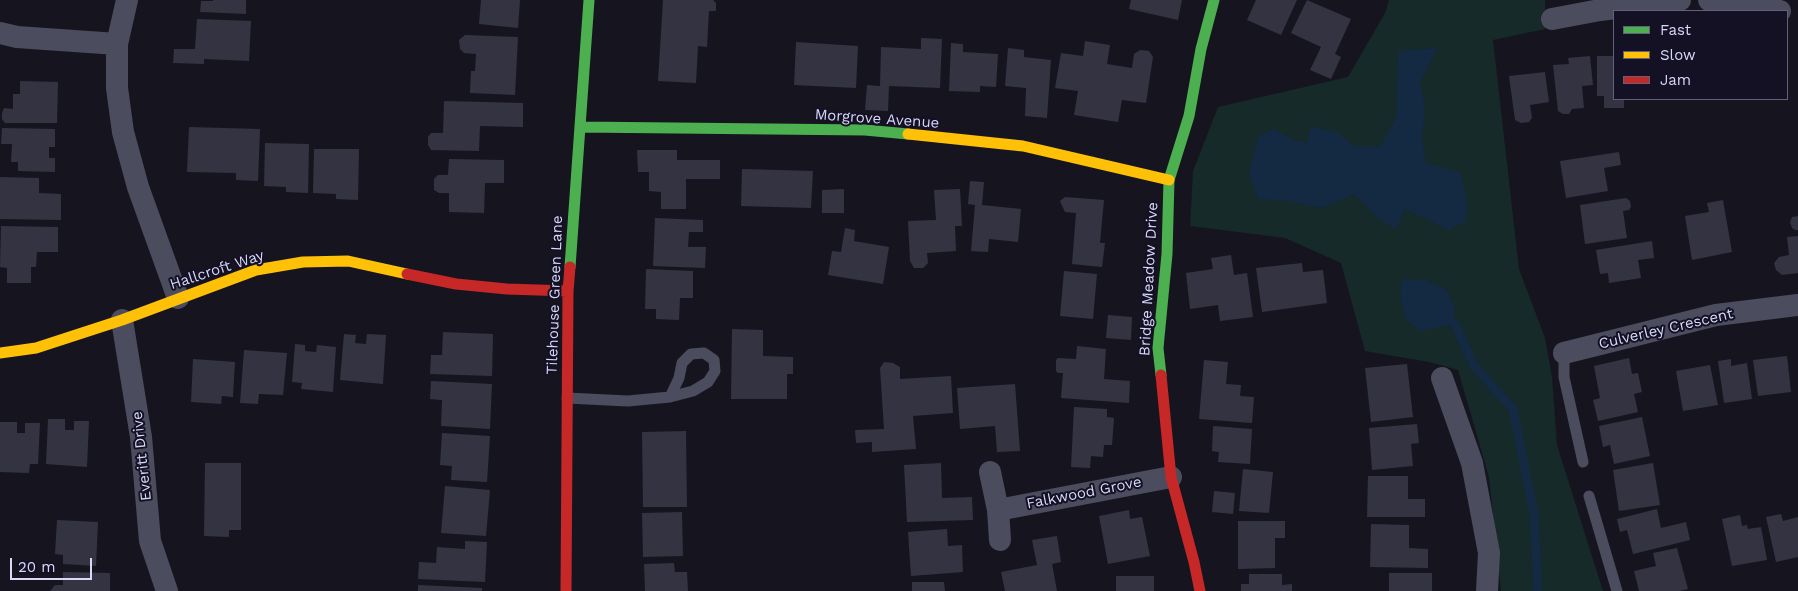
<!DOCTYPE html>
<style>
body{margin:0}
#map{position:relative;width:1798px;height:591px;overflow:hidden;background:#16151f;font-family:"Work Sans",sans-serif}
canvas{display:block}
.legend{position:absolute;left:1613px;top:10px;width:175px;height:90px;box-sizing:border-box;background:#131123;border:1px solid #626179;margin:0;padding:6px 9px;list-style:none;font-size:15px;color:#d9d8fb}
.legend li{display:flex;align-items:center;gap:10px;height:25px}
.legend b{width:25px;border:1px solid #626179}
.scale{position:absolute;left:10px;top:558px;width:82px;height:22px;box-sizing:border-box;border:2px solid #d9d8fb;border-top:0;padding-left:6px;font-size:15px;line-height:18px;white-space:nowrap;color:#d9d8fb;-webkit-text-stroke:4px #131123;paint-order:stroke}
</style>
<div id="map">
<canvas width="1798" height="591"></canvas>
<ul class="legend">
<li><b style="height:6px;background:#4caf50"></b>Fast</li>
<li><b style="height:6px;background:#ffc107"></b>Slow</li>
<li><b style="height:6px;background:#c62828"></b>Jam</li>
</ul>
<div class="scale">20 m</div>
</div>
<script>
const g = document.querySelector('canvas').getContext('2d');
g.lineJoin = 'round';
function fillPath(path, color) { g.fillStyle = color; g.fill(path, 'evenodd'); }
const shape = rows => new Path2D(rows.map(r => 'M' + r).join(''));
function strokePath(path, color, width, dash) { g.strokeStyle = color; g.lineWidth = width; g.lineCap = dash ? 'butt' : 'round'; g.setLineDash(dash || []); g.stroke(path); }
function drawText(font, color, halo, rows, align = 'center') {
  g.font = font + ' "Work Sans",sans-serif'; g.lineWidth = 4; g.setLineDash([]); g.textBaseline = 'middle'; g.strokeStyle = halo; g.fillStyle = color; for (const [text, x, y, turn = 0] of rows) {
    g.save(); g.translate(x, y); g.rotate((+turn || 0) * Math.PI / 180); g.textAlign = isNaN(turn) ? turn : align; if (halo) g.strokeText(text, 0, 0); g.fillText(text, 0, 0); g.restore();
  }
}
fillPath(shape([
 [1389,0,1545,0,1545,29,1493,40,1519,269,1545,338,1552,377,1557,445,1603,591,1501,591,1489,477,1458,370,1429,362,1365,351,1341,263,1285,238,1190,226,1193,171,1218,107,1348,77,1385,13]
]), '#152a29');
fillPath(shape([
 [1437,48,1420,83,1425,109,1422,137,1426,163,1461,173,1467,202,1466,221,1449,230,1405,209,1396,229,1377,218,1355,194,1322,208,1289,201,1258,199,1249,175,1258,136,1274,129,1295,141,1307,143,1311,127,1335,131,1356,147,1380,146,1396,118,1398,51],
 [1402,279,1426,280,1446,289,1454,306,1455,324,1420,331,1405,318,1400,296]
]), '#142942');
strokePath(shape([
 [1455,324,1474,366,1513,409,1534,514,1538,591]
]), '#142942', 9);
fillPath(shape([
 [213,0,246,0,246,14,200,12,201,1,213,1],
 [481,0,520,0,518,28,479,24],
 [663,0,713,0,716,3,716,11,709,11,707,47,698,46,696,83,658,81],
 [1131,0,1182,0,1178,20,1129,9],
 [1256,0,1297,0,1281,35,1247,20],
 [1307,0,1351,19,1335,54,1341,57,1331,79,1310,70,1321,47,1291,33],
 [197,19,251,21,249,61,204,59,204,64,173,63,174,49,195,49],
 [465,35,518,37,515,95,470,93,471,71,475,71,476,54,464,53,460,49,459,40],
 [921,38,942,39,940,88,889,86,888,111,865,110,867,85,880,86,881,47,921,49],
 [1085,41,1110,45,1107,64,1132,68,1134,54,1140,50,1149,51,1153,57,1146,103,1122,100,1118,122,1074,115,1078,91,1055,88,1061,53,1083,56],
 [796,42,858,46,856,88,794,85],
 [951,43,963,44,963,52,998,54,996,87,980,86,980,92,949,91],
 [1008,48,1024,50,1024,57,1051,60,1047,118,1025,116,1026,88,1005,86],
 [1590,56,1593,85,1582,86,1584,108,1572,109,1569,114,1563,114,1558,111,1553,65,1569,64,1568,58],
 [1597,56,1614,56,1614,99,1624,99,1624,108,1604,108,1604,96,1597,96],
 [1545,72,1549,102,1530,105,1532,118,1529,122,1521,123,1515,120,1509,76],
 [20,81,58,82,57,123,5,123,2,119,2,113,4,108,13,109,13,94,20,94],
 [444,101,523,103,523,127,480,126,479,151,431,150,428,145,428,137,431,133,443,133],
 [189,127,260,129,258,181,236,180,236,173,187,172],
 [2,128,55,129,55,147,49,147,49,158,55,158,55,172,18,171,18,162,11,162,12,144,1,144],
 [265,143,309,144,308,193,286,192,286,187,264,186],
 [314,149,359,149,358,200,336,199,336,194,313,193],
 [637,150,677,150,677,160,720,160,720,179,686,179,686,209,661,209,661,192,649,191,649,172,638,172],
 [1619,152,1621,165,1604,168,1608,191,1566,198,1560,161],
 [449,159,504,160,504,183,485,183,484,213,449,212,449,193,439,193,434,190,434,179,438,175,448,175],
 [742,169,813,171,811,208,741,206],
 [0,177,39,178,39,193,61,194,61,220,0,219],
 [970,181,984,182,982,205,1021,209,1018,242,989,239,988,252,971,251,975,205,968,204],
 [844,189,844,213,822,213,822,190],
 [960,189,962,226,955,226,956,251,927,253,928,263,923,268,914,268,910,261,908,221,936,220,934,190],
 [1065,197,1104,200,1100,243,1105,243,1102,267,1072,264,1076,213,1065,212,1060,201],
 [1626,198,1630,201,1631,207,1629,210,1623,211,1627,238,1585,244,1580,205],
 [1723,200,1732,252,1692,260,1685,216,1709,212,1707,203],
 [1798,216,1798,230,1795,230,1792,228,1790,222,1792,217],
 [655,218,703,220,703,232,689,232,688,247,706,247,705,268,653,266],
 [1,226,58,227,58,252,37,252,36,267,31,267,31,283,7,283,7,268,0,267],
 [845,228,855,230,854,241,889,247,883,284,828,275,832,251,841,252],
 [1798,236,1798,273,1782,275,1776,270,1774,263,1779,257,1789,255,1787,237],
 [1652,241,1654,258,1638,260,1641,278,1609,283,1608,273,1600,274,1596,250],
 [1231,255,1234,275,1247,273,1253,317,1220,321,1218,305,1190,309,1186,273,1213,269,1211,258],
 [1302,263,1303,272,1323,270,1327,303,1262,312,1256,268],
 [646,269,693,271,693,298,680,298,679,320,656,319,656,309,645,309],
 [1064,271,1097,274,1093,319,1060,316],
 [1108,315,1132,317,1131,340,1106,338],
 [732,329,763,330,763,356,793,357,793,374,787,374,787,399,731,399],
 [443,332,493,334,492,376,430,374,431,355,442,355],
 [344,334,356,335,355,343,366,344,367,334,386,335,383,384,340,380],
 [295,344,305,345,305,351,316,352,317,345,336,347,333,392,301,389,302,383,292,382],
 [1077,346,1106,349,1104,379,1130,381,1129,403,1061,398,1063,373,1058,373,1056,371,1056,360,1058,358,1076,359],
 [244,350,287,353,283,395,259,394,258,404,240,403],
 [1787,356,1791,392,1758,396,1753,360],
 [1629,358,1632,374,1638,373,1642,392,1634,394,1638,412,1598,421,1593,400,1600,398,1594,366],
 [193,359,235,362,233,397,222,396,221,404,191,402],
 [1731,359,1731,366,1747,363,1752,399,1724,403,1718,361],
 [1204,360,1228,362,1226,384,1241,385,1240,396,1254,397,1252,423,1199,419],
 [884,362,893,363,900,367,900,379,951,376,953,413,913,416,916,449,872,452,872,442,856,443,855,430,884,429,880,368],
 [1407,364,1413,417,1371,422,1365,368],
 [1710,365,1718,405,1683,411,1676,371],
 [431,381,492,384,490,429,441,426,442,400,430,399],
 [1015,384,1020,451,997,452,995,426,960,429,957,388],
 [1074,407,1107,409,1107,417,1114,418,1112,445,1104,445,1103,457,1091,456,1090,468,1071,467],
 [1642,417,1650,456,1614,464,1610,445,1603,447,1599,426],
 [48,419,65,419,65,430,74,430,74,421,89,421,87,467,46,464],
 [0,422,17,422,17,433,25,433,25,423,40,423,38,464,30,464,29,473,0,472],
 [1417,424,1419,443,1411,444,1413,466,1372,470,1369,428],
 [1213,426,1252,429,1250,464,1218,462,1219,452,1212,451],
 [686,431,687,507,643,507,642,432],
 [442,433,490,436,487,482,451,480,452,466,440,465],
 [205,463,241,463,241,530,229,530,229,537,204,536],
 [941,463,942,498,972,497,973,520,907,522,904,465],
 [1653,463,1660,505,1619,511,1613,470],
 [1243,469,1273,472,1269,513,1239,511],
 [1368,476,1408,476,1408,499,1425,499,1425,517,1367,517],
 [445,486,490,490,486,536,441,533],
 [1214,491,1235,493,1233,514,1212,512],
 [1657,509,1661,528,1686,522,1690,540,1633,554,1627,530,1620,532,1617,519],
 [1129,510,1130,519,1142,517,1150,556,1108,564,1099,516],
 [682,512,683,556,643,557,642,513],
 [1781,514,1783,521,1798,517,1798,557,1776,562,1766,517],
 [1740,515,1742,526,1747,525,1748,529,1761,527,1767,560,1732,566,1722,519],
 [57,520,98,522,96,566,63,564,63,555,55,554],
 [1238,521,1285,521,1285,538,1275,538,1275,568,1238,569],
 [1371,524,1409,525,1409,548,1428,549,1428,568,1370,567],
 [947,529,948,546,962,545,963,572,911,576,908,532],
 [1057,536,1061,562,1052,564,1057,591,1005,591,1001,572,1037,565,1032,540],
 [465,541,487,542,485,582,418,579,419,562,436,563,437,547,465,549],
 [1677,548,1688,589,1679,591,1639,591,1634,571,1656,566,1653,553],
 [674,563,675,572,687,572,688,591,645,591,644,564],
 [63,572,110,573,110,591,50,591,55,585,63,585],
 [1389,573,1432,573,1432,591,1389,591],
 [1249,574,1282,574,1282,585,1292,584,1292,591,1241,591,1241,584,1249,584],
 [1116,576,1154,576,1154,591,1116,591],
 [912,582,944,582,945,591,912,591],
 [418,585,482,588,482,591,418,591]
]), '#343341');
strokePath(shape([
 [1564,353,1564,377,1583,462],
 [567,398,628,401,670,397,693,391,708,382,715,371,714,360,704,353,691,354,682,363,679,378,670,397],
 [1589,496,1617,591]
]), '#4c4c5f', 11);
strokePath(shape([
 [1709,0,1730,1,1780,11],
 [1552,19,1600,10,1680,0],
 [0,33,17,37,117,44,117,88,123,132,138,187,178,298],
 [117,44,127,0],
 [122,320,141,437,150,541,167,591],
 [1564,353,1716,315,1798,305],
 [1442,378,1472,463,1489,553,1487,591],
 [990,472,998,510,1000,540],
 [998,510,1171,477]
]), '#4c4c5f', 22);
strokePath(shape([
 [580,127,865,130,908,134],
 [570,267,589,0],
 [1161,375,1158,348,1167,254,1169,180,1189,116,1201,49,1214,0]
]), '#4caf50', 11);
strokePath(shape([
 [908,134,1023,146,1169,180],
 [0,353,36,348,122,320,256,270,303,262,348,261,407,274]
]), '#ffc107', 11);
strokePath(shape([
 [407,274,456,284,507,289,568,291],
 [1161,375,1171,477,1194,562,1200,591],
 [566,591,568,291,570,267]
]), '#c62828', 11);
drawText('15px', '#d9d8fb', '#131123', [
 ["Morgrove Avenue",877,119,4],
 ["Hallcroft Way",217,270,-18],
 ["Bridge Meadow Drive",1149,279,-87],
 ["Tilehouse Green Lane",555,295,-88],
 ["Culverley Crescent",1666,329,-13],
 ["Everitt Drive",142,456,-96],
 ["Falkwood Grove",1084,493,-11]
]);
</script>
